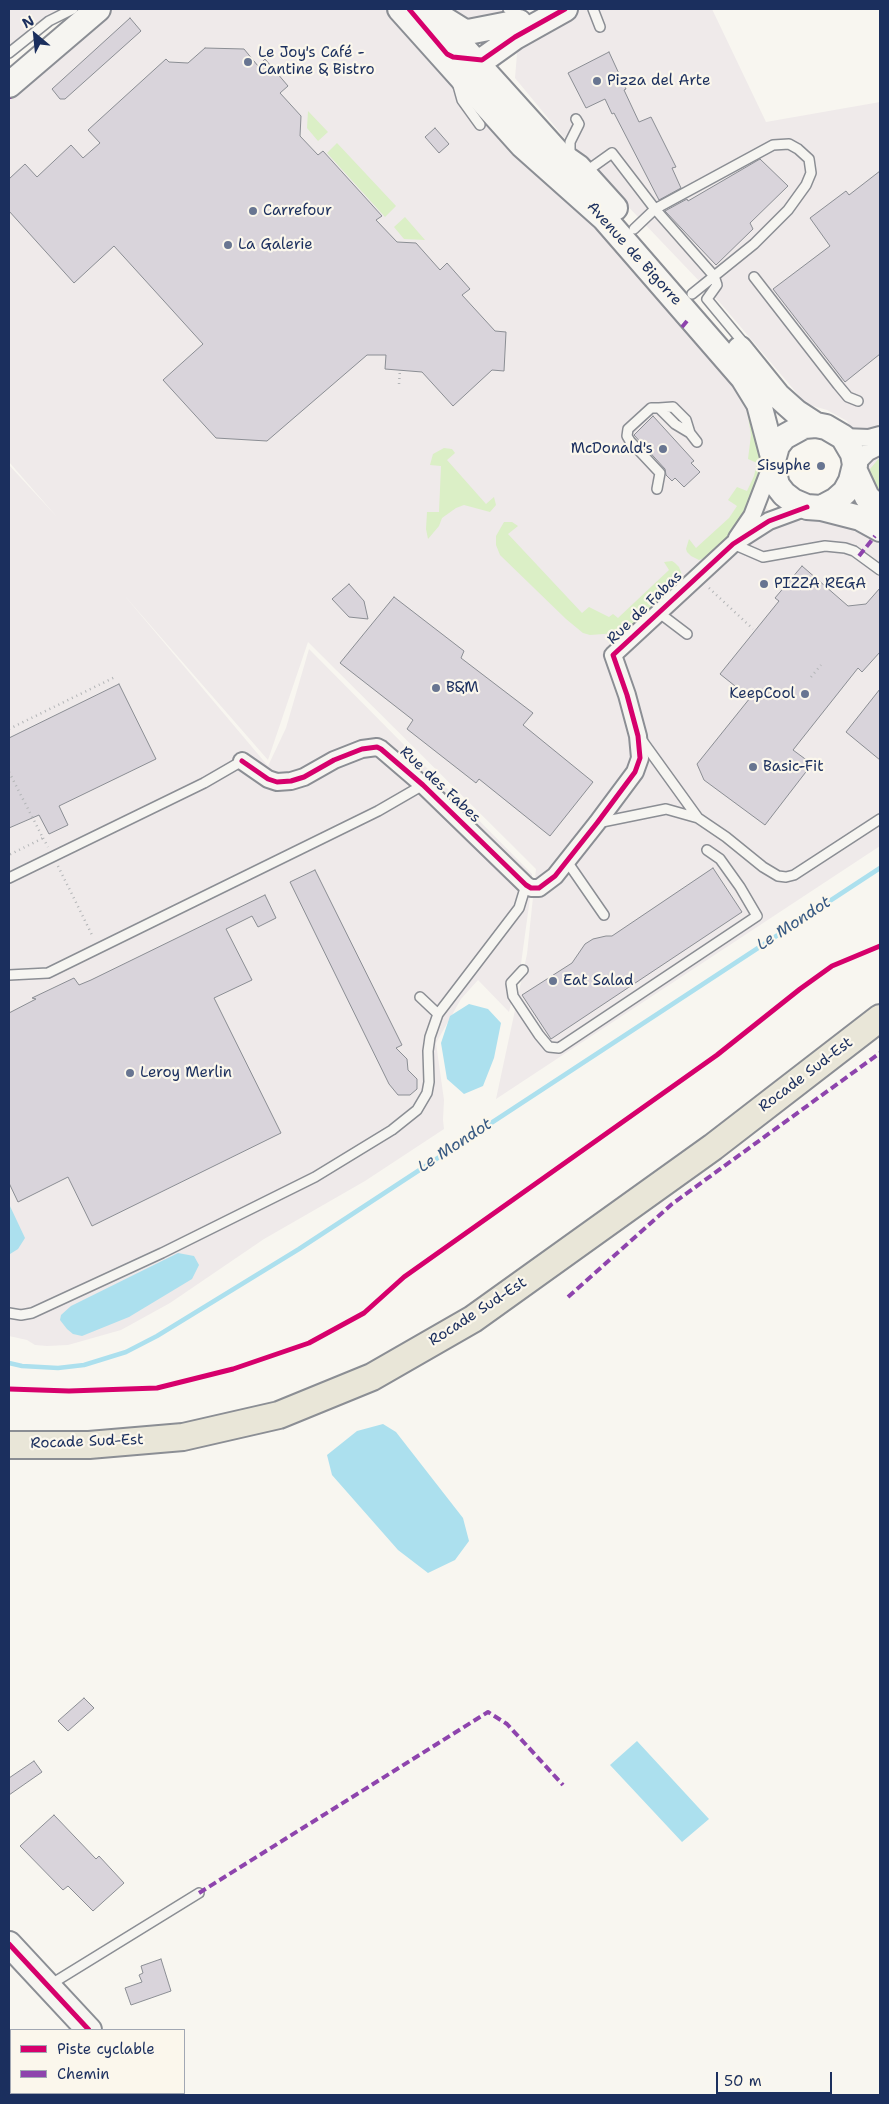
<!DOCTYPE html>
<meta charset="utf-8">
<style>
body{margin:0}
#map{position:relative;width:889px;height:2104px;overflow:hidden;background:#f8f6f0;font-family:"Shantell Sans",sans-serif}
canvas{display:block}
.frame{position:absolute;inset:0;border:10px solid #1b2f5e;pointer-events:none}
.legend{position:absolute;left:10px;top:2029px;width:175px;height:65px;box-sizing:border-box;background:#fbf7ec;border:1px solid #a1a7b3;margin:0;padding:6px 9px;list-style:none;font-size:15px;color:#1b2f5e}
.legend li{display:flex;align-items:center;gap:10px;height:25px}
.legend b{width:25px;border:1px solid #a1a7b3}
.north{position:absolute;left:10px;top:10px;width:50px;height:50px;-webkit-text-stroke:4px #fbf7ec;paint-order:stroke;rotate:332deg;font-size:14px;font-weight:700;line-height:20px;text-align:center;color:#1b2f5e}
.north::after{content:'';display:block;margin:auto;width:18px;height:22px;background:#1b2f5e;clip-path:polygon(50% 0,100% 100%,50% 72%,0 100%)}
.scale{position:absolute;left:716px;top:2072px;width:116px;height:22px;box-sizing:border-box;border:2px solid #1b2f5e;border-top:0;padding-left:6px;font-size:15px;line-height:18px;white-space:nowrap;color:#1b2f5e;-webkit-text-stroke:4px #fbf7ec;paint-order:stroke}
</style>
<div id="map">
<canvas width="889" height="2104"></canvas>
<div class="frame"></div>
<ul class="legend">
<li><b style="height:6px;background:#d6006c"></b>Piste cyclable</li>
<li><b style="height:6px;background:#8e44ad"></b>Chemin</li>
</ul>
<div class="north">N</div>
<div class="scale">50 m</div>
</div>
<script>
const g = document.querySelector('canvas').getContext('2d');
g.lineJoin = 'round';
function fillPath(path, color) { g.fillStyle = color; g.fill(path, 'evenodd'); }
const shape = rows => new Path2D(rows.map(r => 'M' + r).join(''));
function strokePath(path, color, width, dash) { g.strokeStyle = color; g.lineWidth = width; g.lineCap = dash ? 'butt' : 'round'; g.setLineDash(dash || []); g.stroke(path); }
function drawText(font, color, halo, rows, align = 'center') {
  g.font = font + ' "Shantell Sans",sans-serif'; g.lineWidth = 4.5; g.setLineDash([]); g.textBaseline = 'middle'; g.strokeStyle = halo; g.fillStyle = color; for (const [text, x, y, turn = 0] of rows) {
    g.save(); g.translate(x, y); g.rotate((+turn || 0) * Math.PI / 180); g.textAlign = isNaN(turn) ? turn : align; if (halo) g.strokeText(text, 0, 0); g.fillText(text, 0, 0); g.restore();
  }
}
fillPath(shape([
 [9,9,63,9,9,52],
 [105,9,391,9,515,144,727,367,762,434,754,493,778,522,810,520,841,525,880,543,880,846,496,1099,527,954,536,869,308,642,268,760,124,595,268,766,286,728,309,649,532,874,530,898,521,964,509,1012,478,980,461,999,436,1043,444,1100,443,1120,444,1129,365,1181,264,1239,170,1303,121,1330,68,1345,47,1346,35,1345,27,1340,9,1336,9,465,57,517,9,462,9,93],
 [452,9,522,9,502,18,475,23,458,15],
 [580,9,712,9,766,122,880,102,880,487,865,473,858,444,847,421,827,410,806,404,722,305,576,152,515,78,518,42]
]), '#efeaea');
fillPath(shape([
 [308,111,328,132,318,141,307,128],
 [337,143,396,206,385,217,327,153],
 [405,217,425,240,404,239,394,227],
 [743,387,763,460,756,490,738,527,704,558,699,560,691,556,687,552,686,549,689,539,696,548,729,518,737,506,728,500,737,487,747,491,754,476,757,463,748,459,751,435],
 [444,448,452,449,455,453,447,460,486,504,494,497,496,505,490,512,464,505,456,508,442,518,439,526,428,539,426,529,427,512,439,512,441,466,430,465,433,454],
 [880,457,880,496,869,480,870,469],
 [504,522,512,522,518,526,508,534,582,613,589,607,609,617,613,614,618,618,669,570,664,562,672,561,675,563,679,567,682,575,676,585,632,627,617,633,590,635,583,633,566,619,500,555,496,545,496,536]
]), '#dbefc6');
fillPath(shape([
 [469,1004,488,1009,501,1023,494,1058,483,1086,464,1094,447,1079,441,1043,450,1016],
 [9,1204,25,1238,18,1249,10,1254],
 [178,1253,194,1256,199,1265,192,1279,129,1317,82,1336,73,1334,67,1329,60,1320,61,1315,71,1306],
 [383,1424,396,1432,463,1518,469,1541,455,1560,428,1573,398,1550,332,1475,327,1455,357,1431],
 [637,1741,709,1819,682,1842,610,1765]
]), '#ace0ee');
strokePath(shape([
 [9,1363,22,1366,58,1368,84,1365,126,1352,157,1336,299,1249,880,868]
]), '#ace0ee', 4.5);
const building = shape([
 [130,18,141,31,65,99,60,99,52,89,130,18],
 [205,48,244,49,258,66,265,59,288,86,280,93,301,116,300,136,318,155,323,151,382,216,376,220,397,242,416,243,440,270,447,263,470,289,462,295,495,331,506,332,504,371,492,370,453,406,422,372,385,369,386,355,367,355,267,441,216,438,163,380,203,344,114,246,74,283,9,211,9,179,25,164,37,177,71,145,83,158,100,143,88,130,166,59,169,62,188,63,205,48],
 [609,52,626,89,624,90,639,122,651,117,676,167,672,168,681,188,659,200,614,113,612,114,605,99,586,108,568,73,609,52],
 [435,128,449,144,439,153,425,137,435,128],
 [760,159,788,186,750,223,753,229,716,265,665,211,687,199,688,201,760,159],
 [880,171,880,354,845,382,773,289,830,246,810,218,846,191,849,195,880,171],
 [653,416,694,461,691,463,700,472,684,487,675,478,672,481,666,475,665,469,634,435,653,416],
 [802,566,848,606,866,604,880,588,880,652,862,672,858,668,793,750,812,764,765,825,704,780,697,764,750,698,720,674,779,601,775,598,802,566],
 [349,584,364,601,368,619,349,617,332,599,349,584],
 [394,597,464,651,461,658,533,713,523,725,593,782,550,836,479,779,476,783,407,729,413,720,340,663,394,597],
 [119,684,156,759,59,806,68,825,49,834,39,815,9,828,9,738,119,684],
 [880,689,880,760,846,732,880,689],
 [713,868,742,912,551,1039,522,995,572,963,585,944,593,939,606,936,612,936,713,868],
 [315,870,402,1045,396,1048,407,1059,408,1070,417,1079,417,1089,410,1095,398,1095,389,1084,290,882,315,870],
 [265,895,276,918,258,927,252,916,226,929,252,980,214,998,281,1133,92,1226,68,1177,18,1202,9,1183,9,1013,36,999,32,998,74,978,79,985,91,980,265,895],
 [84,1698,94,1708,68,1731,58,1721,84,1698],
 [34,1761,42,1772,9,1795,9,1778,34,1761],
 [54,1815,96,1859,99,1856,124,1883,93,1911,68,1886,63,1890,20,1846,54,1815],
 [161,1959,171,1991,131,2005,125,1988,142,1982,139,1975,143,1973,141,1966,161,1959]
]);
fillPath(building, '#d9d4db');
strokePath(building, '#8b8e94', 1);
const lane = shape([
 [508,9,521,16],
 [593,9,600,27],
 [9,53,49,21,73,9],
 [457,82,462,100,480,125],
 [570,156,570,142,579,124,576,119],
 [584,173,612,153,655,209,714,276,717,285,707,299,746,346],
 [634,229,655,209,773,145,789,144,798,149,809,159,811,173,806,185,788,210,754,244,692,294],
 [754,277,838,385,848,397,858,401],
 [659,408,673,407,686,420,690,433],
 [657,489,660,473,630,441,627,436,628,429,651,408,659,408,675,424,690,433,697,442],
 [733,544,763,557,825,546,845,548,854,551,880,570],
 [658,612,687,634],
 [641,739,698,818],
 [597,823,666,809,698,818,726,837,763,867,778,876,786,877,794,875,880,819],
 [566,860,604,915],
 [9,878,204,783,242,761],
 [523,970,511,983,513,996,539,1035,549,1047,559,1048,757,916,740,887,720,859,707,850],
 [9,975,48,973,378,811,423,785],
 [420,997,438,1014],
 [9,1313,21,1315,32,1313,162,1253,315,1177,392,1130,417,1110,427,1093,429,1082,428,1051,430,1037,438,1014,519,908,526,885],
 [48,1986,199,1893]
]);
const street = shape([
 [843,437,869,438,880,435],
 [855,465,868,452,880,446],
 [737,538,752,516,772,464],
 [242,761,268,779,277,782,291,781,304,777,334,760,362,749,377,747,381,749,423,785,526,885,531,888,539,888,555,876,597,823,635,772,640,758,638,736,627,695,613,655,733,544,769,521,807,507]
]);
const secondary = shape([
 [400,9,522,145,604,218,743,378,759,404,773,457],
 [428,9,558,153,578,167,615,208],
 [442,18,463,31,468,32,519,22],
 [462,58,482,60,487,57,515,37,565,9],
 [9,85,98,9],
 [740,349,778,396,796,412,816,425],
 [816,425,826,427,843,437,853,454,855,465,851,481,845,492,836,500,821,508,807,507,793,501,784,494,777,485,772,464,777,446,784,437,804,426,816,425],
 [854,469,867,497,880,509],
 [821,508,860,518,880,529],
 [9,1944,89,2030],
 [140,2093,142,2095]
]);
const primary = shape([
 [9,1445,89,1445,183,1437,279,1415,372,1377,473,1319,713,1147,880,1018]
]);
strokePath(lane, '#8b8e94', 12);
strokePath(street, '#8b8e94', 20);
strokePath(secondary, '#8b8e94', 28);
strokePath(primary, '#8b8e94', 30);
strokePath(shape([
 [399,384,400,370],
 [709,588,753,629],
 [811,677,821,665],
 [9,729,115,677],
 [9,772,43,838,9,855],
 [43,838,48,847],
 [58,866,93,937]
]), '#b3b5b7', 2.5, [1, 4]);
strokePath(lane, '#f6f5f1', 9);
strokePath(street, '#f6f5f1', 16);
strokePath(secondary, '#f6f5f1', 24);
strokePath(primary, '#e9e6d8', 26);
strokePath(shape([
 [9,99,9,98],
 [682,327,687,321],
 [859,556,875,536],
 [568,1297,672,1204,880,1053],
 [199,1893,488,1712,507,1724,563,1785]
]), '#8e44ad', 4, [8, 4]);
strokePath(shape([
 [409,9,447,54,453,57,482,60,515,37,565,9],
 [242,761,268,779,277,782,291,781,304,777,334,760,362,749,377,747,381,749,423,785,526,885,531,888,539,888,555,876,597,823,635,772,640,758,638,736,627,695,613,655,733,544,769,521,807,507],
 [9,1389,69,1391,157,1388,233,1369,309,1343,364,1313,404,1277,717,1055,800,989,832,966,880,946],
 [9,1944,89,2030]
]), '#d6006c', 5);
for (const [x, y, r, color] of [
 [248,62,5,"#687591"],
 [597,81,5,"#687591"],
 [253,211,5,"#687591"],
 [228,245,5,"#687591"],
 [663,449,5,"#687591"],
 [821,466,5,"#687591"],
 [764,584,5,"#687591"],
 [436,688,5,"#687591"],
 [805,694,5,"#687591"],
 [753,767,5,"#687591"],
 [553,981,5,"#687591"],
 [130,1073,5,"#687591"]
]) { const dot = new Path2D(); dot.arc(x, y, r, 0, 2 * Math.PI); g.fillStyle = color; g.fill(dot); strokePath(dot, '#fbf7ec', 2); }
drawText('15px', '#1b2f5e', '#fbf7ec', [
 ["Le Joy's Café -",258,53],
 ["Cantine & Bistro",258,70],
 ["Pizza del Arte",607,81],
 ["Carrefour",263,211],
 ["La Galerie",238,245],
 ["McDonald's",653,449,"right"],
 ["Sisyphe",811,466,"right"],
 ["PIZZA REGA",774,584],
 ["B&M",446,688],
 ["KeepCool",795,694,"right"],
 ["Basic-Fit",763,767],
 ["Eat Salad",563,981],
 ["Leroy Merlin",140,1073]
], 'left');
drawText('15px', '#1b2f5e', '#fbf7ec', [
 ["Avenue de Bigorre",634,254,48],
 ["Rue de Fabas",645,608,-44],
 ["Rue des Fabes",440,785,43],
 ["Rocade Sud-Est",806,1075,-37],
 ["Rocade Sud-Est",478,1312,-33],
 ["Rocade Sud-Est",87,1442,-2]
]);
drawText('italic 16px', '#375982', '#fbf7ec', [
 ["Le Mondot",794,924,-33],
 ["Le Mondot",455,1146,-33]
]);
</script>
